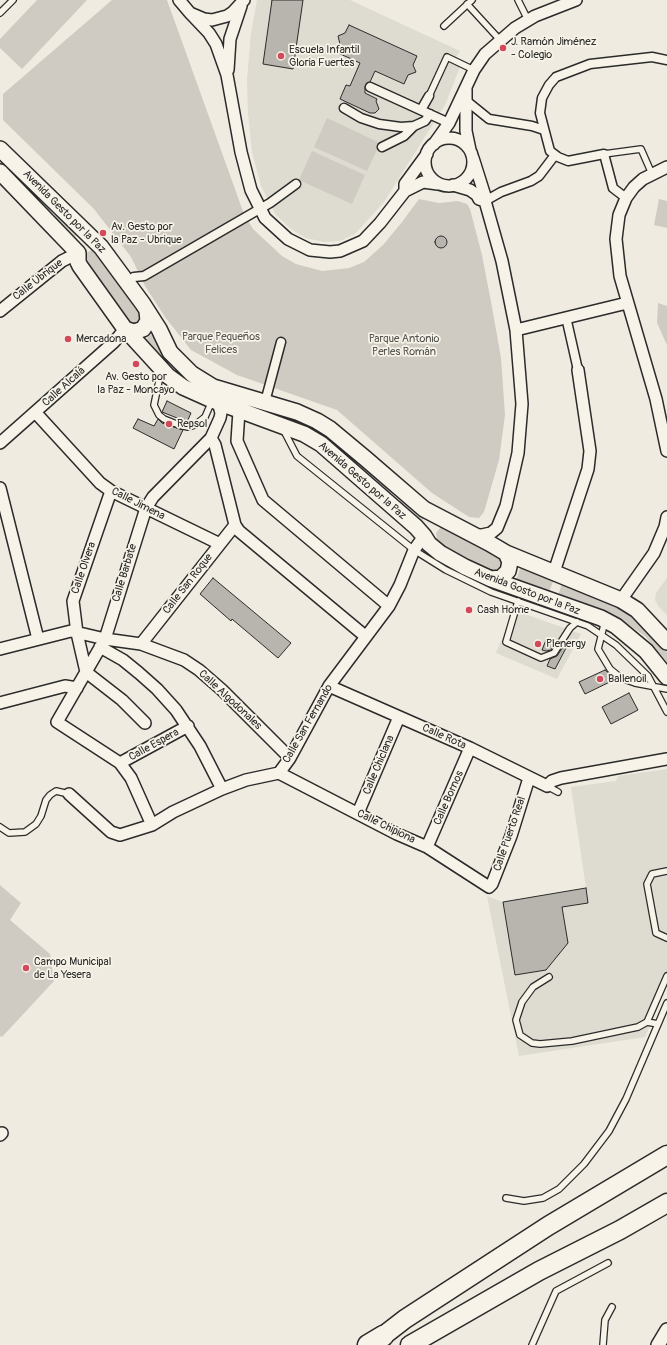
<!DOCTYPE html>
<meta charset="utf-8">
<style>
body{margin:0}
canvas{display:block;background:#efebe0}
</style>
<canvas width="667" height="1345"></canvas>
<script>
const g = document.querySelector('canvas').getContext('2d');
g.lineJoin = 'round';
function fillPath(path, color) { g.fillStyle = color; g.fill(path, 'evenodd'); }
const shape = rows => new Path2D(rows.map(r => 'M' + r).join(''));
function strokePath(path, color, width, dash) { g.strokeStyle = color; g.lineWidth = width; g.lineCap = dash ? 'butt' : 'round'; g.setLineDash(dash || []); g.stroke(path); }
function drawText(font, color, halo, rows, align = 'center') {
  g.font = font + ' Pangolin,sans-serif'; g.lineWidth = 3.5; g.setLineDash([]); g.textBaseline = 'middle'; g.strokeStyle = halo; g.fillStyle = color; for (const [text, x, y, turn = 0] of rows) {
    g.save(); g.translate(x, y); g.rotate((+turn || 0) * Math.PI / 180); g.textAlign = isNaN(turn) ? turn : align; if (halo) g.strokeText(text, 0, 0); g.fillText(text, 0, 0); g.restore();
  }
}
fillPath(shape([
 [257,0,350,0,460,51,452,63,460,67,445,105,384,202,355,234,340,241,324,242,306,238,291,229,276,215,261,186,252,152,248,113,247,79,251,33],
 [667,578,667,615,658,606,655,600,656,593],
 [514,610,581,634,557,679,496,653],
 [667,769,667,986,645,1037,519,1056,487,896,503,902,586,888,571,787,616,781,618,776]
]), '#dedbd1');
fillPath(shape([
 [37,0,87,0,22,69,0,48,0,39],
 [112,0,167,0,244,214,253,229,282,256,296,264,322,271,349,268,364,262,383,245,402,222,419,199,439,203,458,201,467,204,470,209,482,255,492,307,501,358,505,415,499,460,484,512,479,518,469,517,432,493,337,410,237,375,191,350,165,317,145,286,131,257,94,209,3,120,3,94],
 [327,118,380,143,367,171,314,147],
 [312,151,365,175,352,204,299,180],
 [0,155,51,207,50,210,48,211,0,163],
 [659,199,667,201,667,228,654,225],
 [58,212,76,233,76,237,54,216],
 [92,250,95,251,141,315,141,323,132,326,84,261,84,254],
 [658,303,667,306,667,345,657,323],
 [150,335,153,335,156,339,164,352,158,358,145,340],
 [168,359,329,435,392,490,388,494,336,448,188,383,164,363],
 [403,498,423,515,423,521,420,522,398,503],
 [441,527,444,527,502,557,503,566,497,571,492,571,441,545,437,539,436,533],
 [521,566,554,579,549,592,516,580],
 [563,581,627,609,661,643,667,652,667,662,645,636,626,623,558,595],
 [0,885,21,903,10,920,50,954,54,981,2,1037,0,1036]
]), '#cfcbc2');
const building = shape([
 [272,0,303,0,293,69,263,64,272,0],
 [349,25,417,56,413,65,416,72,408,75,404,84,375,71,370,82,367,83,365,87,365,93,377,99,376,101,379,109,375,113,370,113,340,99,346,85,350,86,360,63,336,52,340,44,338,36,345,33,349,25],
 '435 242a6 6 0 1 1 12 0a6 6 0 1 1-12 0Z',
 [167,401,191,413,187,422,162,412,167,401],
 [138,419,154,426,158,419,162,423,183,430,174,449,133,428,138,419],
 [213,578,291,643,278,658,232,619,231,621,200,594,213,578],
 [546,640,555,643,551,650,546,651,542,650,546,640],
 [563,647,566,648,555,669,547,666,550,659,557,656,563,647],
 [605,670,616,679,585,694,579,682,605,670],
 [629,693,638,710,611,724,602,707,629,693],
 [586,888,588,903,562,907,568,943,546,970,515,975,503,902,586,888]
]);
fillPath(building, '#b8b5ae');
strokePath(building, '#2b2b2b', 1);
const service = shape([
 [518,0,528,20],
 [467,4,500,40],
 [0,13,13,0],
 [444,26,472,0],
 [429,96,447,57,474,70],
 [604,154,641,149,652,174],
 [158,371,159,381,154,405,159,415,164,419,179,425,188,427,195,425,205,417,212,401],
 [283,429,297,456,414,550,446,570,491,592,588,626,616,645,648,676,667,712],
 [518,601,506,642,541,658,554,653,570,628,577,622],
 [602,621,604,625,598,649,610,669,621,678,635,683,667,689],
 [547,786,558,792],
 [0,827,9,833,25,832,36,824,41,816,46,800,50,795,56,791,69,794],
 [667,871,652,874,647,884,656,933,667,938],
 [549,977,533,987,522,1002,516,1020,520,1035,532,1043,540,1044,572,1041,638,1027,647,1022,658,1024],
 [647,1022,667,976],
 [506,1198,524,1201,543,1198,559,1189,584,1164,609,1131,626,1099,667,1003],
 [532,1345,556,1291,608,1263],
 [603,1345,605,1320,612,1307]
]);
const pedestrian = shape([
 [370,87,449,123],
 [468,102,489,119,532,126,544,130],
 [344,108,361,118,379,124,401,127,414,126,425,121,430,114],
 [421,110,429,96],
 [382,147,404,136,414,126],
 [626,198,613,188,604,154,568,161,558,157,550,151,540,113,542,98,549,85,556,77,590,64,652,57,667,60],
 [485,201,501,192,531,181,539,176,555,155],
 [134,277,144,276,270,203,296,184],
 [566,317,578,370],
 [265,402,281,342]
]);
const minor = shape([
 [179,0,190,13,204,19,212,20,227,16,233,12,244,0],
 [190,13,209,33,216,44,227,75,241,152,251,190,265,218,288,239,310,250,330,252,340,251,363,241,380,223,405,191,405,184,427,154],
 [228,70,230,39,241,6],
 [466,89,466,131,470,150],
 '425 162a24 24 0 1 1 48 0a24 24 0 1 1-48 0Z',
 [434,144,449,123,474,70,485,54,515,28,535,16,576,0],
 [473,158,485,196,485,201,502,261,516,330,522,404,518,453,506,506,497,528,491,533,477,536],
 [667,167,643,179,634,187,626,198,619,215,616,239,620,276,656,399,667,451],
 [453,185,470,190,477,195,479,199,485,201],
 [405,191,423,182,438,184],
 [0,311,62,261,78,253],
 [516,330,627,303],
 [239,411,237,441,263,500,389,606],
 [35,412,100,483,111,491,220,544],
 [211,438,215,445,235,525,239,531,365,636],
 [0,443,114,342,125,329],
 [0,488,38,639],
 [111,491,73,601,77,633,86,672,122,700,145,723],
 [554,572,588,469,590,451,578,370],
 [621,600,654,553,665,527,667,517],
 [141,644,235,525],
 [100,647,123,660,139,673,157,689,176,710,200,746,222,789],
 [0,649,71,631,105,639,141,644,184,660,199,670,222,690,290,758],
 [329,686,470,748,547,786,552,781,561,778,667,759],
 [0,703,65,686,77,688],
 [120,763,188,726],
 [279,773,397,834,427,847,489,887,492,884,511,836,529,778],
 [69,794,111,832,120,835,152,825,173,812,222,789,246,780,279,773,290,758,329,686,389,606,400,585,414,550,424,536],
 [358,813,399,717],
 [152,825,131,778,120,763,57,722,105,639,146,508,153,497,211,438,220,418,221,413,218,402],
 [427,847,470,748],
 [0,1135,2,1133]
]);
const tertiary = shape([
 [658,1345,667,1330]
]);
const secondary = shape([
 [0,149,101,247,143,304,159,329,170,352,192,374,213,387,297,412,317,421,330,429,366,459,424,509,489,543,506,553,621,600,637,610,667,642],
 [0,172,78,253,78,262,80,266,125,329,168,376,183,387,212,400,304,434,321,444,416,527,424,536,429,544,440,553,465,567,491,579,601,618,616,626,646,651,667,677],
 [125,329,134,332,143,329,148,321,147,311],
 [491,579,501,578,508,571,510,562,506,553]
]);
const trunk = shape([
 [383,1336,405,1319,548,1226,667,1155],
 [410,1345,539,1271,620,1230,667,1203]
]);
const motorway = shape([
 [368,1345,383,1336]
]);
strokePath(service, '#2b2b2b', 8);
strokePath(pedestrian, '#2b2b2b', 11);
strokePath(minor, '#2b2b2b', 14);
strokePath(tertiary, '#2b2b2b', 16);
strokePath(secondary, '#2b2b2b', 18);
strokePath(trunk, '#2b2b2b', 21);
strokePath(motorway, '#2b2b2b', 23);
strokePath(service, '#f7f3e8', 5.5);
strokePath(pedestrian, '#f7f3e8', 8);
strokePath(minor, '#f7f3e8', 11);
strokePath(tertiary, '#f7f3e8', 13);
strokePath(secondary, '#f7f3e8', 15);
strokePath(trunk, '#f7f3e8', 18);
strokePath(motorway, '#f7f3e8', 20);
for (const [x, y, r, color] of [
 [503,48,4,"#d1495b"],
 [281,56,4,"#d1495b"],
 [103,233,4,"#d1495b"],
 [68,339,4,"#d1495b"],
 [136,364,4,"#d1495b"],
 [169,424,4,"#d1495b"],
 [469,610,4,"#d1495b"],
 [538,644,4,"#d1495b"],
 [600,679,4,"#d1495b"],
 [26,968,4,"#d1495b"]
]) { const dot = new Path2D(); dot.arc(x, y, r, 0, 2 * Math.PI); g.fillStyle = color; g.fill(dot); strokePath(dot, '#f7f3e8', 1.5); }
drawText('11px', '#2b2b2b', '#f7f3e8', [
 ["J. Ramón Jiménez",511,42],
 ["- Colegio",511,55],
 ["Escuela Infantil",289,50],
 ["Gloria Fuertes",289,63],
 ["Av. Gesto por",111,227],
 ["la Paz - Ubrique",111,240],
 ["Mercadona",76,339],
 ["Av. Gesto por",136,377,"center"],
 ["la Paz - Moncayo",136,390,"center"],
 ["Repsol",177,424],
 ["Cash Home",477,610],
 ["Plenergy",546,644],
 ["Ballenoil",608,679],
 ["Campo Municipal",34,962],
 ["de La Yesera",34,975]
], 'left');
drawText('11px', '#2b2b2b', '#f7f3e8', [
 ["Avenida Gesto por la Paz",64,212,45],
 ["Calle Ubrique",38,280,-38],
 ["Calle Alcalá",64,387,-42],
 ["Avenida Gesto por la Paz",362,481,41],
 ["Calle Jimena",138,504,27],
 ["Calle Olvera",84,568,-71],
 ["Calle Barbate",125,573,-73],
 ["Calle San Roque",188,584,-52],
 ["Avenida Gosto por la Paz",527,592,21],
 ["Calle Algodonales",230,700,43],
 ["Calle San Fernando",308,724,-60],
 ["Calle Rota",444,737,24],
 ["Calle Espera",154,745,-29],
 ["Calle Chiclana",379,765,-67],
 ["Calle Bornos",449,798,-66],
 ["Calle Chipiona",386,827,26],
 ["Calle Puerto Real",510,834,-71]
]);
drawText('11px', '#545351', '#f7f3e8', [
 ["Parque Pequeños",221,337],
 ["Felices",221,350],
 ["Parque Antonio",404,339],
 ["Perles Román",404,352]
]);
</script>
